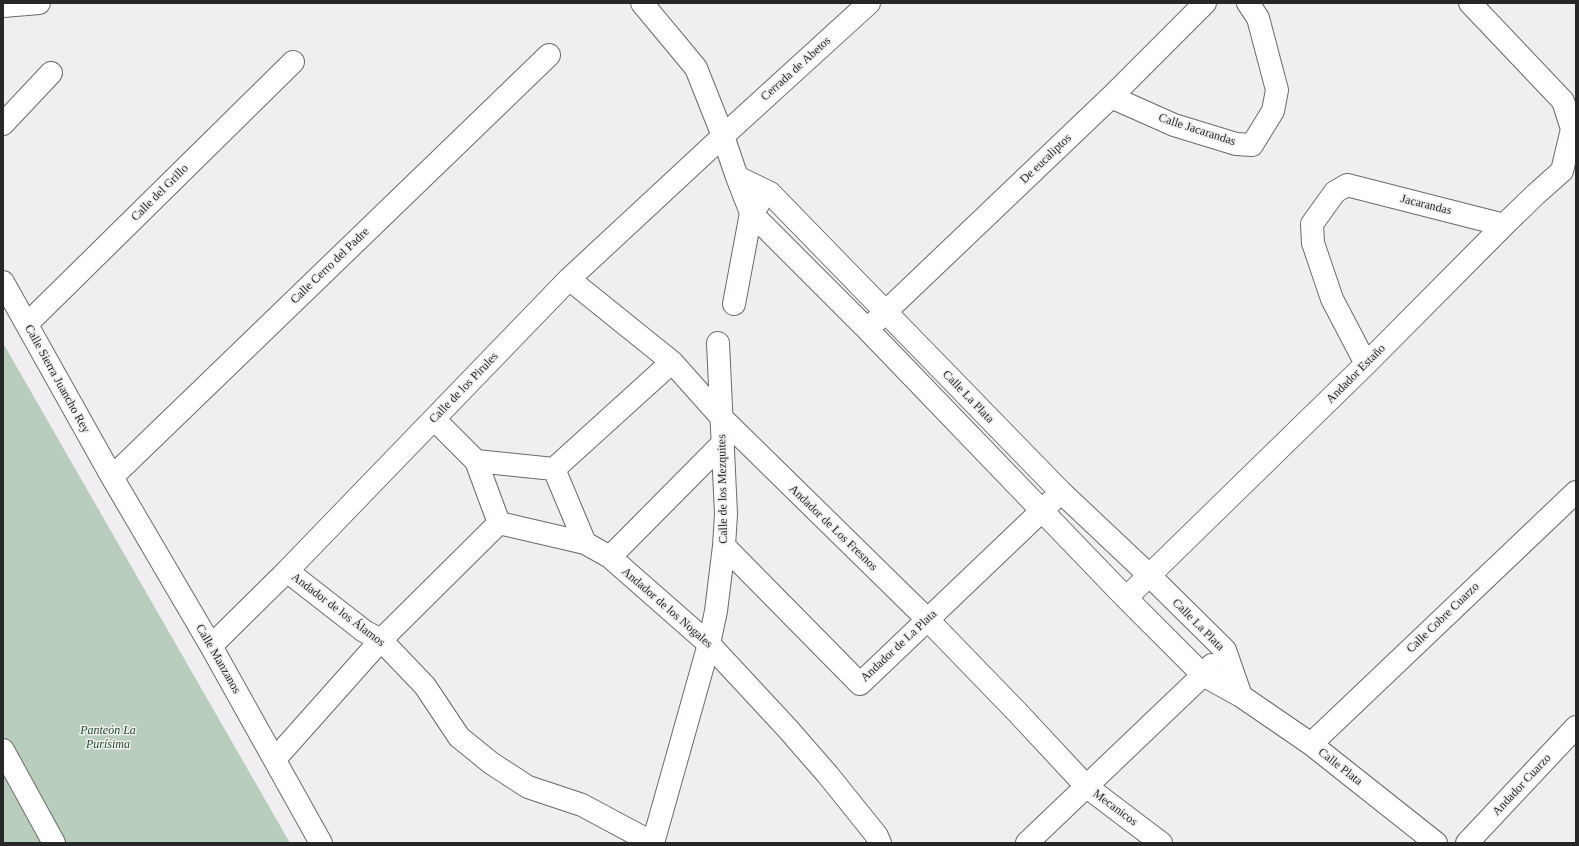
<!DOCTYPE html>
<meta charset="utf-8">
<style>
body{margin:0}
#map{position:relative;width:1579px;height:846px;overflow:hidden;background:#f0eef1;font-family:Georgia,serif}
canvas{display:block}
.frame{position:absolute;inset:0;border:4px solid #282728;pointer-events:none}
</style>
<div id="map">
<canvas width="1579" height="846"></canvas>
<div class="frame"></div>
</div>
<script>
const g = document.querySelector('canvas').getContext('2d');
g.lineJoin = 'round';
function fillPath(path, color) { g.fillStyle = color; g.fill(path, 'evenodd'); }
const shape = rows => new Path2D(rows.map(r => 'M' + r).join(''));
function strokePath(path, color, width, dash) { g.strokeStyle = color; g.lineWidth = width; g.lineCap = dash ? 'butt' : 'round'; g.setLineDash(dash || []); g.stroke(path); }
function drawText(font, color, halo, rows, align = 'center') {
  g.font = font + ' Georgia,serif'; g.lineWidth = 3; g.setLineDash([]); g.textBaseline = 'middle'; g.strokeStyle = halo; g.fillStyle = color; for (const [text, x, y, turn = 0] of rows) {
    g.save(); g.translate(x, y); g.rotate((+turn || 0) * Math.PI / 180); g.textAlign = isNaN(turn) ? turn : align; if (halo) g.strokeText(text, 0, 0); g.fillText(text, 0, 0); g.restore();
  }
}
fillPath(shape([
 [3,343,290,843,3,843]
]), '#b8cdbb');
const minor = shape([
 [642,3,696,68,723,136,737,177,751,213,867,329,1126,598,1203,675,1241,696,1311,744,1436,843],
 [1470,3,1563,101,1572,129,1562,171],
 [3,6,39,3],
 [1111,97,1174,125,1236,144,1252,145,1273,111,1277,90,1258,18,1248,3],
 [3,124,51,73],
 [737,177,770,193,1061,492,1149,575,1225,650,1241,696],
 [569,279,672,362,721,417,928,620,1018,713,1087,787,1161,843],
 [3,282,112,477,211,646,321,843],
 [734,304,751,213,758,205],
 [875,322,1111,97,1205,3],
 [27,324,293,62],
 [1366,364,1332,299,1313,243,1312,224,1335,192,1347,185,1504,225],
 [434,419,476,461,499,523,585,543,610,557,709,644,787,728,828,775,877,836,880,843],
 [476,461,554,469],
 [112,477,549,55],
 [585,543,554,469,672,362],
 [724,546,860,684,1052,501],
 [610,557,723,443],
 [287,571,364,631,381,640,425,686,459,737,491,763,528,787,582,805,653,843],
 [1126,598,1366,364,1504,225,1536,194,1562,171],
 [211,646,287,571,569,279,723,136,869,3],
 [1311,744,1576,492],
 [3,750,54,843],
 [275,759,381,640,499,523],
 [653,843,709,644,716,611,724,546,726,514,718,343],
 [1027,843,1203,675,1212,665],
 [1467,843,1576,727]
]);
strokePath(minor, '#6c6a6c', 24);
strokePath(minor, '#fff', 22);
drawText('12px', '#282728', '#f0eef1', [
 ["Cerrada de Abetos",796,69,-42],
 ["Calle Jacarandas",1197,130,18],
 ["De eucaliptos",1046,159,-44],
 ["Calle del Grillo",160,193,-45],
 ["Jacarandas",1426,205,14],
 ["Calle Cerro del Padre",330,266,-44],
 ["Andador Estaño",1356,374,-45],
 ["Calle Sierra Juancho Rey",57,379,61],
 ["Calle de los Pirules",464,388,-46],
 ["Calle La Plata",968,397,46],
 ["Calle de los Mezquites",723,489,-91],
 ["Andador de Los Fresnos",833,528,44],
 ["Andador de los Nogales",667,608,41],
 ["Andador de los Álamos",338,610,37],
 ["Calle Cobre Cuarzo",1443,618,-44],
 ["Calle La Plata",1198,625,45],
 ["Andador de La Plata",899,646,-43],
 ["Calle Manzanos",218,659,60],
 ["Calle Plata",1340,767,38],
 ["Andador Cuarzo",1522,785,-47],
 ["Mecanicos",1115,808,37]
]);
drawText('italic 12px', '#214f2c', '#f0eef1', [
 ["Panteón La",108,731],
 ["Purísima",108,745]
]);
</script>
